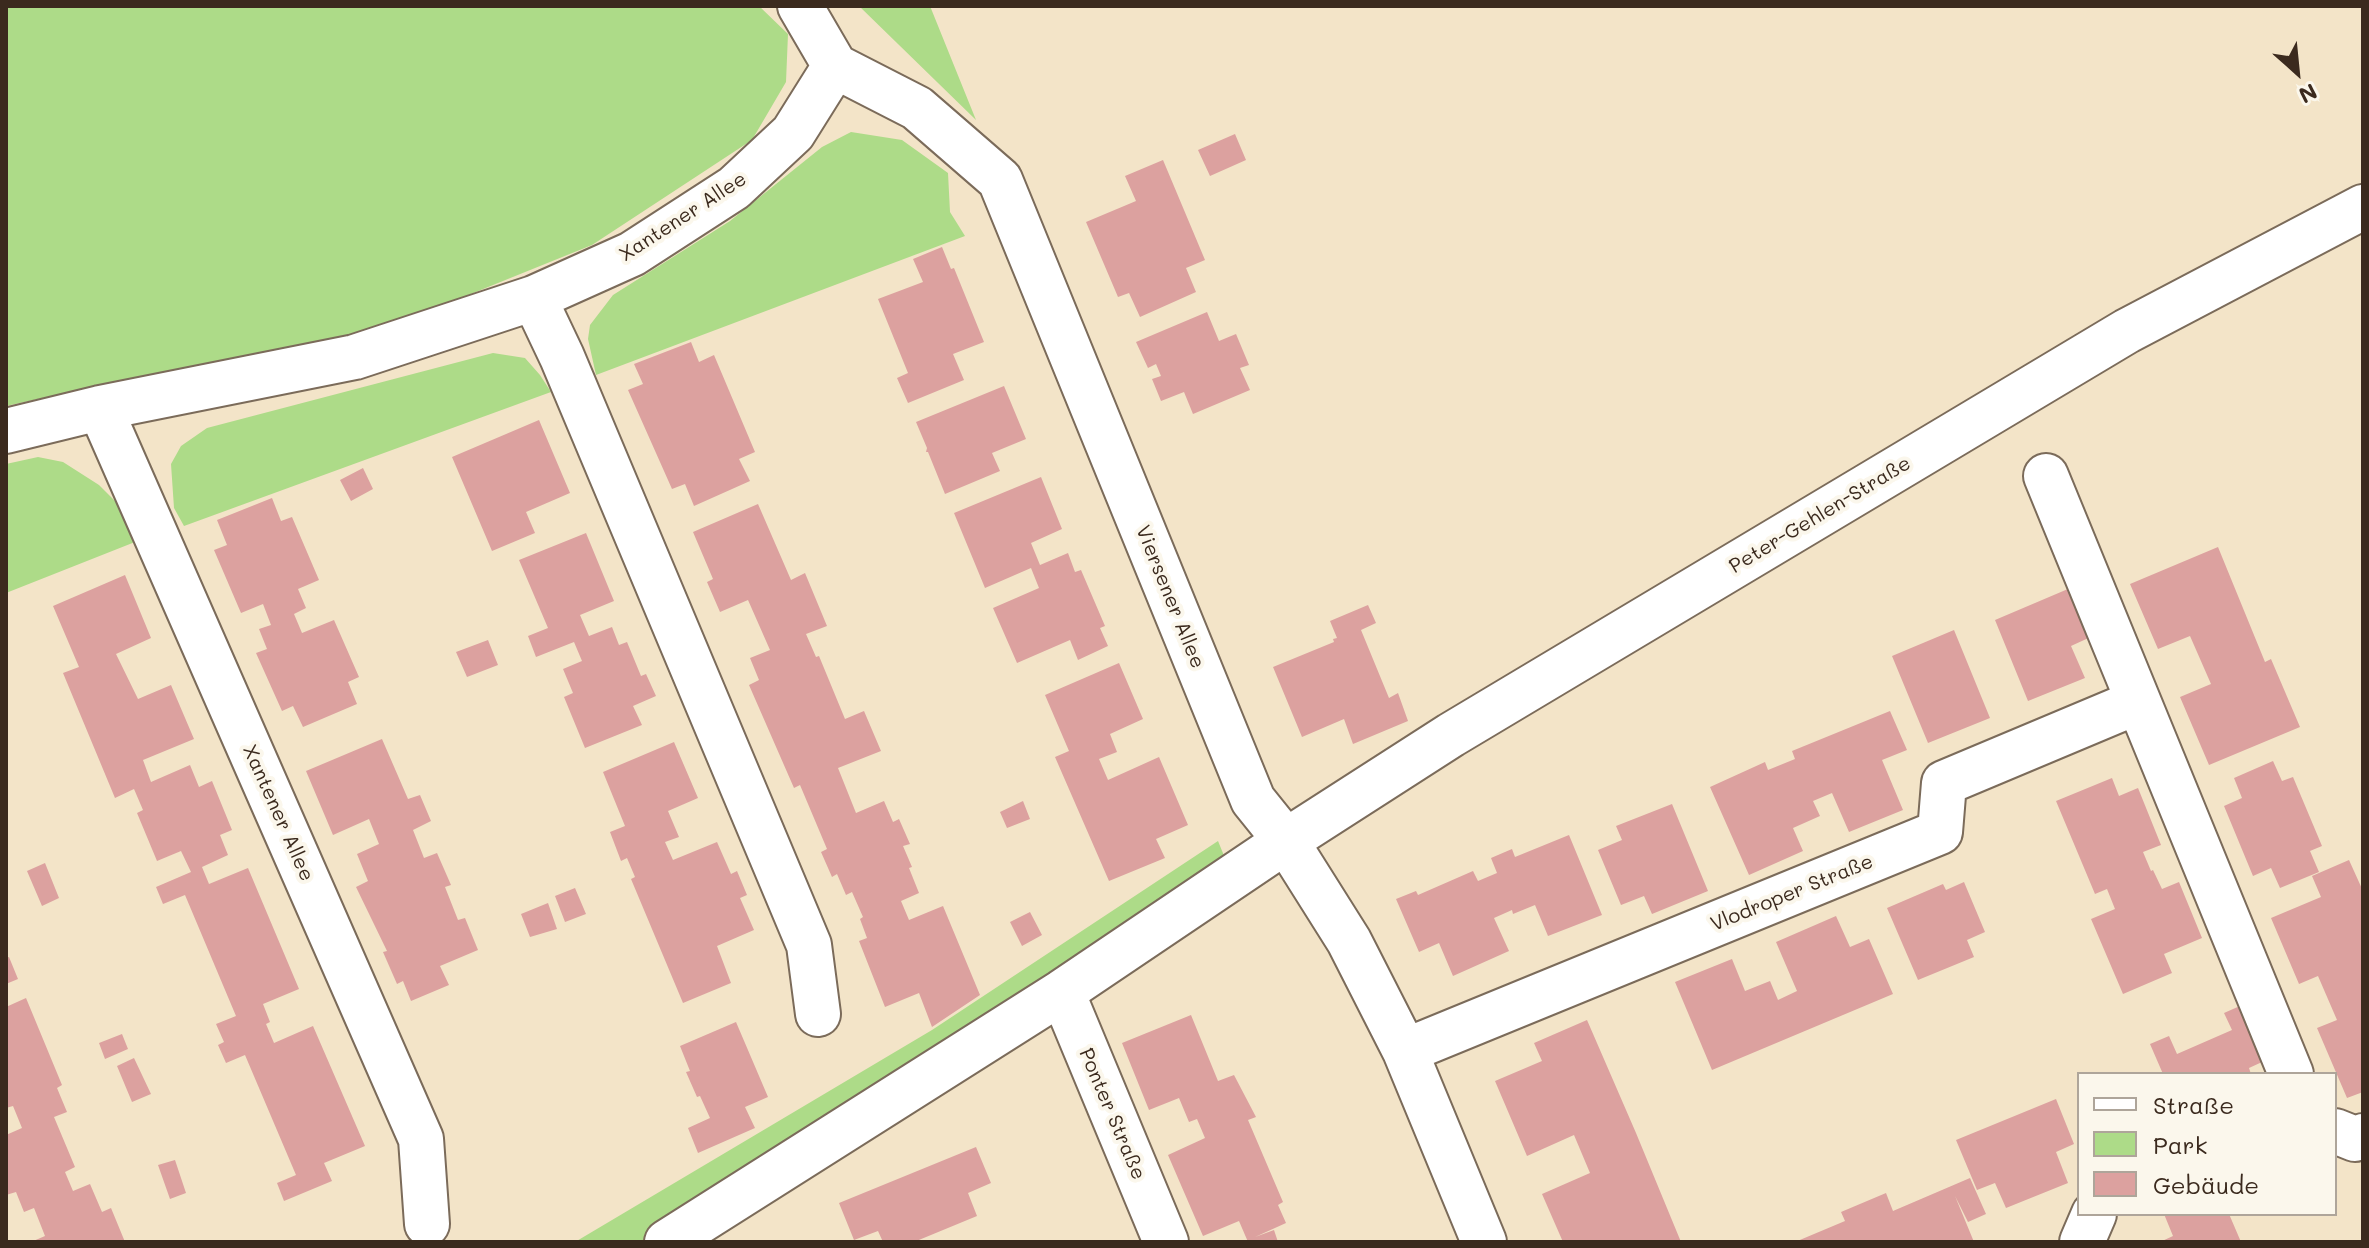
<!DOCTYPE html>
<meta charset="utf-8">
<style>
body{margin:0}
#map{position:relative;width:2369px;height:1248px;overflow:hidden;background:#f3e4c8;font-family:Mali,sans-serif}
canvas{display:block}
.frame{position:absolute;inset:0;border:8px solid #3b2a1e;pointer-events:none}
.legend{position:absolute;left:2077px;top:1072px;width:260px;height:144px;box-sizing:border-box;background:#fbf7ec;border:2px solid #aea59a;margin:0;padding:10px 14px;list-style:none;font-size:24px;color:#3b2a1e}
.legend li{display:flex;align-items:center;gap:16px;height:40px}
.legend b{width:40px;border:2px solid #aea59a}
.north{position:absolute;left:2257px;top:32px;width:80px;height:80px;-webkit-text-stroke:6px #fbf7ec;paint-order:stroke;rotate:153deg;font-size:22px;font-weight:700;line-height:32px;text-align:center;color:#3b2a1e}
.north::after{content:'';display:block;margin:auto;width:28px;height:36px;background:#3b2a1e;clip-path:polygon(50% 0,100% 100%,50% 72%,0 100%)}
</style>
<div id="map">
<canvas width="2369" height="1248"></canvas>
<div class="frame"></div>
<ul class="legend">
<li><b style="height:10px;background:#fff"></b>Straße</li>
<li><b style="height:22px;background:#addb88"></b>Park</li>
<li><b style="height:22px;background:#dca19f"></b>Gebäude</li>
</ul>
<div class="north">N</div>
</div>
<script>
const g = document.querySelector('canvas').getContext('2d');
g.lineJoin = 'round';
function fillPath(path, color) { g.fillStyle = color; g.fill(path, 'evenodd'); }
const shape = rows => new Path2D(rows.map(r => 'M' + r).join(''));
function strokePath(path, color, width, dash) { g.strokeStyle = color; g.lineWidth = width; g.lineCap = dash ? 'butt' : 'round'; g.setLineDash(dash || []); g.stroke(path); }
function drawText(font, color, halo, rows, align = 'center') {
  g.font = font + ' Mali,sans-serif'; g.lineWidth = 8; g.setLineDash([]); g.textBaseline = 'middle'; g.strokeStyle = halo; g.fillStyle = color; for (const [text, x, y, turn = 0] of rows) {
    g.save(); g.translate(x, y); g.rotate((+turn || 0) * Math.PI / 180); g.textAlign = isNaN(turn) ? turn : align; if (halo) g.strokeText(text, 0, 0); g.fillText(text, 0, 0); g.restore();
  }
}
fillPath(shape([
 [6,6,759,6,788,34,786,82,752,140,592,245,357,340,112,383,6,406],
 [859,6,930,6,976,120],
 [851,132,902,140,948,173,950,212,965,236,596,375,588,339,590,325,613,295,730,221,822,147],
 [493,353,525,358,540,375,551,392,184,526,174,508,171,464,181,446,207,428],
 [38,457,63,462,99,485,116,502,135,542,6,593,6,464],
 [1218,841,1227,863,646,1242,575,1242,932,1030]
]), '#addb88');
fillPath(shape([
 [1235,134,1246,160,1210,176,1198,150],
 [1163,160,1205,260,1186,268,1196,292,1140,317,1129,293,1118,297,1086,222,1136,201,1125,176],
 [942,247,951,269,954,268,984,342,953,354,964,380,908,403,897,378,908,373,878,299,923,282,913,259],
 [1207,312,1219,341,1236,334,1249,365,1240,368,1250,390,1193,414,1184,392,1161,401,1152,379,1161,376,1156,364,1148,368,1136,342],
 [691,342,699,362,714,355,755,452,739,459,750,481,694,506,685,484,672,489,628,390,643,384,634,364],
 [1004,386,1026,439,992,453,1000,471,945,494,928,452,926,452,927,448,916,422],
 [539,420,570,493,526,512,535,533,492,551,452,457],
 [363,468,373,489,351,501,340,480],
 [1041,477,1062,529,1031,543,1040,565,1068,553,1075,572,1081,570,1105,626,1100,628,1108,646,1078,660,1070,640,1017,663,993,608,1039,588,1031,568,985,588,954,513],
 [272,498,281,521,292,517,319,580,298,589,306,608,294,614,302,633,334,620,359,677,348,682,357,704,303,727,293,706,282,711,256,653,267,649,259,629,271,625,263,604,241,613,214,550,227,545,217,520],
 [758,504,791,580,805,573,827,626,806,634,816,657,819,656,845,719,864,711,881,751,838,768,856,813,884,801,893,822,899,819,910,844,903,846,912,867,909,868,919,893,901,901,909,920,943,906,980,995,932,1027,919,993,885,1007,859,941,867,938,860,919,863,917,852,892,846,895,837,874,832,877,821,852,827,849,800,785,794,788,749,685,759,680,750,658,770,650,748,600,720,612,707,582,713,579,693,532],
 [586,533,614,601,580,615,589,636,612,627,619,645,627,642,641,676,646,674,656,696,633,706,642,725,585,748,564,697,573,693,563,669,582,661,574,642,536,657,528,636,548,628,519,560],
 [2218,547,2265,662,2271,659,2300,727,2209,765,2180,697,2211,684,2190,636,2158,649,2130,584],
 [125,575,151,638,116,654,138,699,171,685,194,739,143,760,151,782,190,765,199,787,212,781,232,830,220,835,228,855,202,867,209,884,248,868,299,989,263,1004,270,1022,266,1024,274,1043,313,1026,365,1146,324,1163,332,1181,284,1201,277,1183,296,1175,245,1055,226,1063,218,1045,224,1042,216,1024,236,1016,185,895,163,904,156,887,191,872,181,851,157,861,137,813,143,810,134,789,115,798,63,673,79,667,53,606],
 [2075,586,2095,635,2071,646,2085,678,2028,701,1995,620],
 [1368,605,1376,623,1361,630,1389,698,1398,693,1408,721,1353,744,1344,719,1302,737,1273,667,1334,642,1333,639,1337,638,1330,621],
 [1954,630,1990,718,1928,743,1892,656],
 [488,640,498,665,467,677,456,652],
 [1119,663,1143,719,1110,734,1117,752,1099,759,1108,780,1159,757,1188,825,1156,839,1165,858,1109,881,1055,757,1069,751,1045,695],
 [1890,711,1907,750,1882,760,1903,810,1849,832,1832,793,1813,801,1820,816,1793,828,1803,851,1749,875,1710,787,1765,762,1768,770,1795,759,1792,751],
 [382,739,408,799,420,795,431,821,413,830,424,858,437,853,451,885,445,887,458,920,465,918,478,950,440,966,449,985,411,1001,403,981,397,984,383,952,387,951,356,887,368,881,357,854,379,844,369,819,333,835,306,771],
 [674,742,698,798,668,811,679,837,665,842,673,860,717,842,731,874,737,871,747,895,740,898,754,930,717,946,731,983,683,1003,631,879,635,877,627,858,621,861,610,832,625,826,603,772],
 [2273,761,2282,781,2293,777,2322,846,2310,851,2319,872,2280,888,2271,868,2253,876,2224,806,2242,798,2234,778],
 [2112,778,2119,796,2138,788,2161,845,2143,852,2151,871,2153,870,2162,889,2179,882,2202,938,2164,954,2172,973,2123,994,2091,919,2115,909,2107,889,2095,894,2056,801],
 [1023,801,1030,819,1007,828,1000,812],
 [1672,804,1708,891,1652,914,1644,896,1621,905,1598,850,1622,840,1616,826],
 [1569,835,1602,915,1548,936,1535,905,1513,914,1512,910,1494,918,1509,951,1453,976,1439,943,1419,952,1396,899,1416,891,1418,895,1473,871,1478,881,1497,873,1491,858,1512,849,1515,857],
 [2349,860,2363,891,2363,1092,2347,1098,2317,1028,2337,1020,2318,976,2299,984,2271,918,2321,897,2312,876],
 [45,863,59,898,42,906,27,871],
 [1964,882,1985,932,1967,940,1974,957,1918,980,1887,908,1943,884,1946,890],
 [575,888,586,914,565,922,555,896],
 [548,903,557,929,530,937,521,914],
 [1030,912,1042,935,1022,946,1010,922],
 [1836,916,1850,947,1869,939,1893,994,1712,1070,1675,982,1732,959,1745,991,1770,981,1778,1000,1797,991,1776,942],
 [9,957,18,979,6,984,6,958],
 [26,998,62,1085,57,1088,67,1112,54,1117,75,1167,65,1172,73,1191,90,1184,102,1212,111,1208,125,1242,31,1242,45,1236,34,1208,24,1212,16,1192,6,1195,6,1135,22,1128,13,1106,6,1108,6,1007],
 [2249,1002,2273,1057,2249,1068,2251,1074,2163,1074,2150,1044,2169,1036,2177,1054,2232,1030,2224,1013],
 [1191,1015,1218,1081,1234,1075,1256,1117,1248,1120,1283,1202,1278,1205,1286,1223,1255,1237,1274,1230,1278,1242,1248,1242,1239,1221,1203,1236,1168,1155,1205,1138,1197,1119,1189,1122,1179,1098,1149,1110,1122,1043],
 [1587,1020,1636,1133,1681,1242,1563,1242,1542,1194,1590,1173,1574,1135,1527,1156,1495,1081,1542,1061,1534,1043],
 [736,1022,768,1097,745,1107,755,1128,698,1153,688,1128,710,1118,700,1096,697,1097,686,1072,690,1071,680,1046],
 [122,1034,128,1049,105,1059,99,1043],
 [134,1058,151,1094,132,1102,117,1066],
 [2056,1099,2074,1144,2056,1152,2068,1183,2006,1208,1995,1183,1977,1190,1956,1140],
 [976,1147,991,1183,968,1193,977,1216,914,1242,883,1242,878,1231,854,1240,839,1203],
 [175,1160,186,1193,170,1199,158,1165],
 [1970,1178,1986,1214,1968,1222,1955,1196,1974,1242,1795,1242,1845,1221,1841,1212,1886,1193,1893,1211],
 [2164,1214,2229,1214,2241,1242,2160,1242,2173,1236]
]), '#dca19f');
const minor = shape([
 [800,6,835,66,917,108,1000,180,1253,800,1286,841,1349,941,1405,1051,1484,1242],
 [534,298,562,357,809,945,818,1014],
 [100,408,421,1139,427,1224],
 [6,431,100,408,355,357,534,298,632,254,734,188,793,133,835,66],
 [2046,476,2291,1074],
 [1062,992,1166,1242],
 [1405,1051,1940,832,1944,783,2137,702],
 [2335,1131,2355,1139,2363,1136],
 [667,1242,1062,992,1286,841,1451,735,2127,331,2363,207],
 [2082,1242,2094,1214]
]);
strokePath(minor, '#7b6b5a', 48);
strokePath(minor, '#fff', 44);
drawText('20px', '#3b2a1e', '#fbf7ec', [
 ["Xantener Allee",683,217,-33],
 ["Peter-Gehlen-Straße",1820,515,-31],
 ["Viersener Allee",1170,597,68],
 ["Xantener Allee",278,813,66],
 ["Vlodroper Straße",1792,893,-22],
 ["Ponter Straße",1112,1114,67]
]);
</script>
